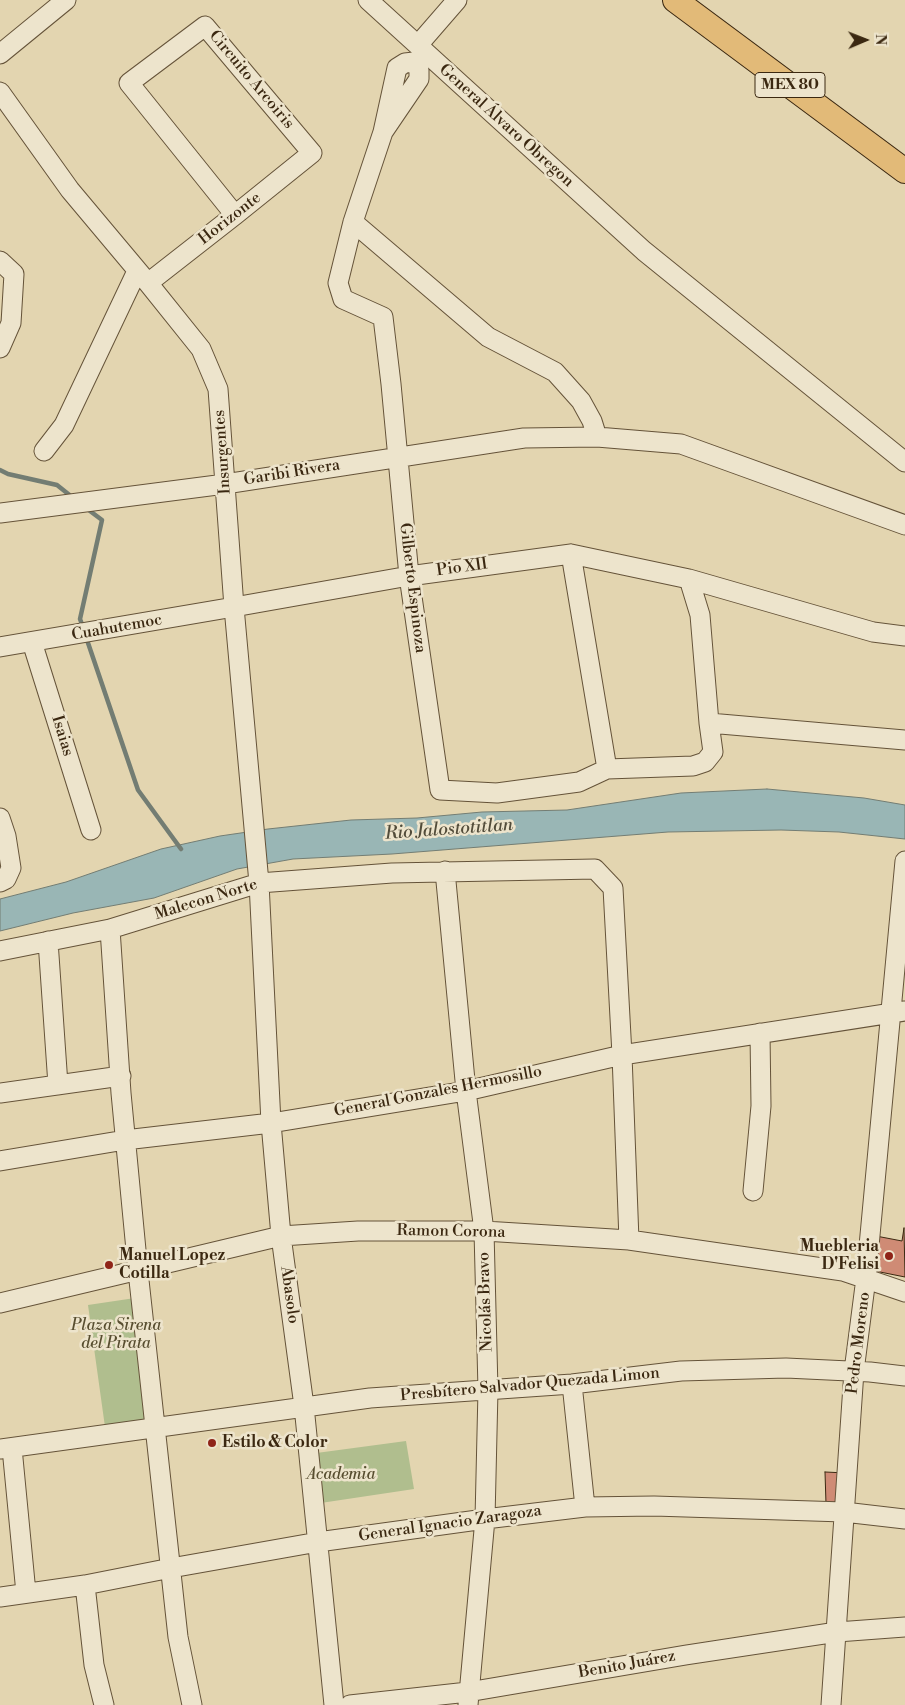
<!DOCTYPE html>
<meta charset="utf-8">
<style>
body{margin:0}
#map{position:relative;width:905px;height:1705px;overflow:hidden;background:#e3d5b0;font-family:"Libre Bodoni",serif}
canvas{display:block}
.north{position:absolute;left:840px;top:15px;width:50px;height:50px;-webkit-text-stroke:4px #ede4cc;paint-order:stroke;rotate:89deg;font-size:14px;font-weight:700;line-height:20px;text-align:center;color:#3b2811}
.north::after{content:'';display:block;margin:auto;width:18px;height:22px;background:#3b2811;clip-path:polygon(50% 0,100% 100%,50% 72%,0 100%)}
</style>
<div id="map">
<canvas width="905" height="1705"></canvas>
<div class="north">N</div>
</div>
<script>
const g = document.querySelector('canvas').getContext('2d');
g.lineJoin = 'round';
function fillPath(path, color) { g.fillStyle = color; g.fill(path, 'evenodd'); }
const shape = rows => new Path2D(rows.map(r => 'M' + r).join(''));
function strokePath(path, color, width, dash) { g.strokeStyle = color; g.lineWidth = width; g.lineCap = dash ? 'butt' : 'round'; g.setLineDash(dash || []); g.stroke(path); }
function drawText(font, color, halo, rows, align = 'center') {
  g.font = font + ' "Libre Bodoni",serif'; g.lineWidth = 5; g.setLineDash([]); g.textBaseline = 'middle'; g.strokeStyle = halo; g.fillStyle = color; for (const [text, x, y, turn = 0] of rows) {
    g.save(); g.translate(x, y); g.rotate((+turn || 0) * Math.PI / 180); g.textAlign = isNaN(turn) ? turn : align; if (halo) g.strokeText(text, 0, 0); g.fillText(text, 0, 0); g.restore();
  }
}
fillPath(shape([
 [135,1298,150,1421,105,1427,88,1305],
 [406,1441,414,1489,314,1504,309,1454]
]), '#b0be8e');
const water = shape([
 [767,789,864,798,905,805,905,839,839,832,781,830,668,832,392,854,293,859,237,869,154,898,73,913,0,931,0,899,66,882,161,849,220,836,268,829,351,820,417,818,482,812,567,810,681,793,767,789]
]);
fillPath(water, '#99b6b5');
strokePath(water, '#737d73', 1);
strokePath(shape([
 [0,470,8,474,57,485,72,497],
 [83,627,80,619,102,520,86,508],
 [86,637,138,790,181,849]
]), '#737d73', 4.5);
const building = shape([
 [904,1228,905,1277,870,1270,876,1236,902,1241,904,1228],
 [825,1472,846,1473,844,1505,826,1504,825,1472]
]);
fillPath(building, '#cf8b75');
strokePath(building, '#3b2811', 1);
const minor = shape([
 [368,0,644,251,905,462],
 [418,45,457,0],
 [0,54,66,0],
 [0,92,70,190,148,283,201,349,218,389,234,607,259,883,271,1123,281,1236,304,1406,334,1705],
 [383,132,419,79,419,70,414,62,405,63,397,68,383,132,353,222,338,283,343,299,383,317,391,384,409,576,440,790,497,793,579,782,607,769,693,766,705,762,713,752,709,723],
 [0,261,14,274,11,323,0,348],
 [148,283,235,215,312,153,205,26,129,83,235,215],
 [597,437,681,444,905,525],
 [44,451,64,425,137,271],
 [0,513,225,484,524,438,597,437,592,421,581,401,555,372,488,337,353,222],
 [571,554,607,769],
 [905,636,873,632,689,579,700,615,709,723,905,740],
 [32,642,91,830],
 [0,647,234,607,409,576,571,554,689,579],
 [0,818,6,836,11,868,6,879,0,882],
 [445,871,466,1091,484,1231,488,1390,485,1519,468,1705],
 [110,929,121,1093,138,1271,178,1637,192,1705],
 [48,941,58,1085],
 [0,951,110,929,259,883,392,873,595,869,613,888,622,1055,629,1240],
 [0,1093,121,1076],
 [0,1161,125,1140,271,1123,466,1091,622,1055,905,1011],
 [753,1191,761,1106,760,1033],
 [0,1303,281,1236,358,1231,484,1231,629,1240,843,1271,905,1292],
 [572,1384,585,1507],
 [12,1448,26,1593],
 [0,1449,370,1398,572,1384,681,1371,786,1368,870,1372,905,1376],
 [85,1585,94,1665,104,1705],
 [0,1597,85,1585,171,1568,318,1542,485,1519,585,1507,654,1506,844,1512,905,1519],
 [350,1705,468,1692,686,1655,837,1632,905,1627],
 [831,1705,854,1371,866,1278,905,861]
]);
const major = shape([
 [675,0,905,171]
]);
strokePath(minor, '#655339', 21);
strokePath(major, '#3b2811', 26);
strokePath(minor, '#ede4cc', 19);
strokePath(major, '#e2ba78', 24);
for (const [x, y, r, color] of [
 [889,1256,5,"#8f2418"],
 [109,1265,5,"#8f2418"],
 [212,1443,5,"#8f2418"]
]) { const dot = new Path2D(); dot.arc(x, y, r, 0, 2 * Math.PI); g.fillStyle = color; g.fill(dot); strokePath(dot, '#ede4cc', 2); }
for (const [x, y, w] of [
 [790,85,70]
]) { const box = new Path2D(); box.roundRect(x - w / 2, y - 12.5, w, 25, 4); g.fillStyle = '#ede4cc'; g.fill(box); strokePath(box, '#3b2811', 1); }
drawText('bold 15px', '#3b2811', null, [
 ["MEX 80",790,85]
]);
drawText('16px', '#3b2811', '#ede4cc', [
 ["Circuito Arcoiris",251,80,50],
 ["General Álvaro Obregon",506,126,42],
 ["Horizonte",230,219,-38],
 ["Insurgentes",223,452,-94],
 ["Garibi Rivera",292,473,-9],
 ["Pio XII",462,568,-8],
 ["Gilberto Espinoza",412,588,83],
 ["Cuahutemoc",117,628,-10],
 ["Isaias",62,736,73],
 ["Malecon Norte",206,900,-17],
 ["General Gonzales Hermosillo",438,1092,-11],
 ["Ramon Corona",451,1232,1],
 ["Abasolo",289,1295,82],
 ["Nicolás Bravo",486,1302,-92],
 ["Pedro Moreno",859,1343,-83],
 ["Presbítero Salvador Quezada Limon",530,1385,-5],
 ["General Ignacio Zaragoza",450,1524,-8],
 ["Benito Juárez",627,1665,-10]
]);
drawText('bold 16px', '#3b2811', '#ede4cc', [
 ["Muebleria",879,1247,"right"],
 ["D'Felisi",879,1265,"right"],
 ["Manuel Lopez",119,1256],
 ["Cotilla",119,1274],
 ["Estilo & Color",222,1443]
], 'left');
drawText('italic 16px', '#584e30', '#ede4cc', [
 ["Plaza Sirena",116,1326],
 ["del Pirata",116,1344],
 ["Academia",341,1475]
]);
drawText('italic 18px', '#524c3a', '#ede4cc', [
 ["Rio Jalostotitlan",449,830,-4]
]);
</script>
